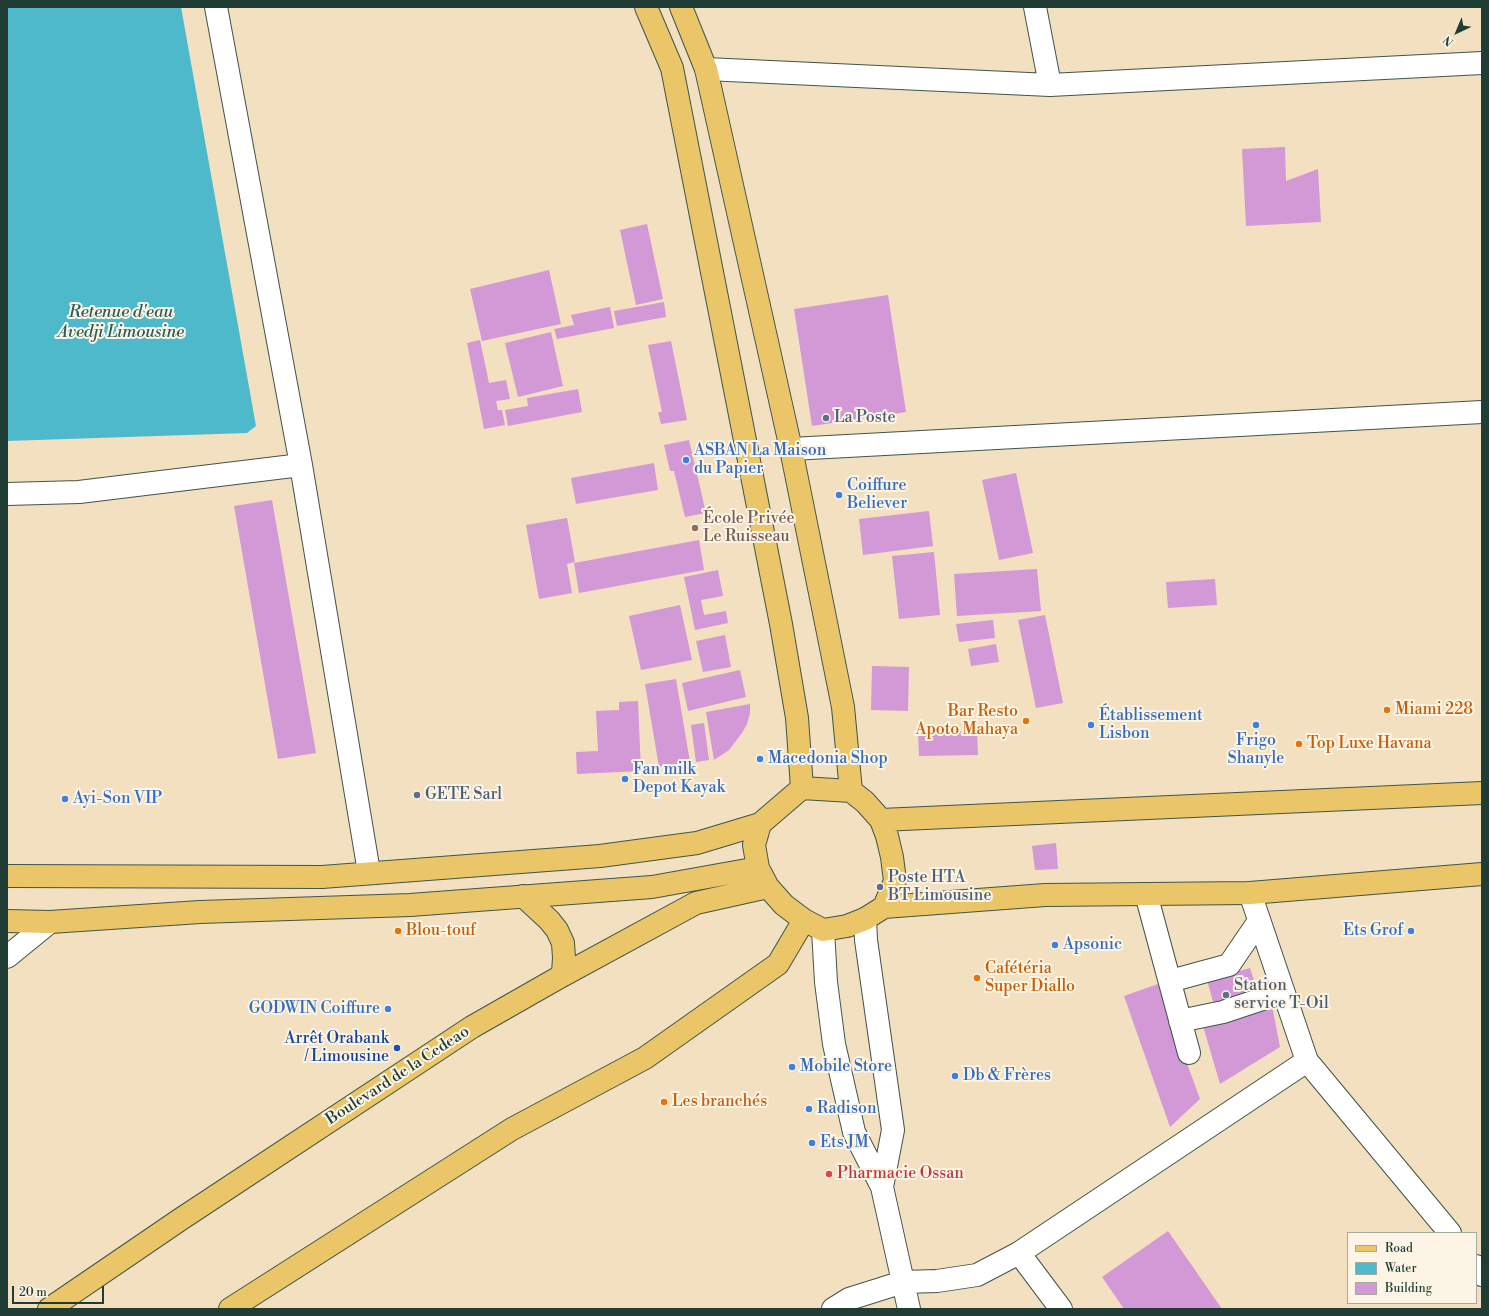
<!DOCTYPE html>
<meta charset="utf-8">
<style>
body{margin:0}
#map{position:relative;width:1489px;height:1316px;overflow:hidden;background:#f2e0c1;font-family:"Libre Bodoni",serif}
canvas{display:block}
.frame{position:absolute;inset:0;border:8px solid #1f3d34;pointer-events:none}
.legend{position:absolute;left:1347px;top:1232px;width:130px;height:72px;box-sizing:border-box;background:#fcf5e5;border:1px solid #a4ab9e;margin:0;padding:5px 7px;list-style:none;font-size:12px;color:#1f3d34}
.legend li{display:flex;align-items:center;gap:8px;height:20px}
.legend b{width:20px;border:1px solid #a4ab9e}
.north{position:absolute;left:1437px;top:12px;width:40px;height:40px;-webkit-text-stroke:3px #fcf5e5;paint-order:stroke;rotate:224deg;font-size:11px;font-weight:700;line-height:16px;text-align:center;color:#1f3d34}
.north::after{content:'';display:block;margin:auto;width:14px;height:18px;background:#1f3d34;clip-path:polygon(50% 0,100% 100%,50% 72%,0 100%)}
.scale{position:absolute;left:12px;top:1286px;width:92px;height:18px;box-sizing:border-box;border:2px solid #1f3d34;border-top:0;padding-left:5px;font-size:12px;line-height:14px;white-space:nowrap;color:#1f3d34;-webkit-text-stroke:3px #fcf5e5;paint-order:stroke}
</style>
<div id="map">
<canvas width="1489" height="1316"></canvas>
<div class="frame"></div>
<ul class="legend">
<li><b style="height:5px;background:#eac669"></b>Road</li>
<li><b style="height:11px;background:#4eb9ca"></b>Water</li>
<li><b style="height:11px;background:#d398d6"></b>Building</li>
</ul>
<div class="north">N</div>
<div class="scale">20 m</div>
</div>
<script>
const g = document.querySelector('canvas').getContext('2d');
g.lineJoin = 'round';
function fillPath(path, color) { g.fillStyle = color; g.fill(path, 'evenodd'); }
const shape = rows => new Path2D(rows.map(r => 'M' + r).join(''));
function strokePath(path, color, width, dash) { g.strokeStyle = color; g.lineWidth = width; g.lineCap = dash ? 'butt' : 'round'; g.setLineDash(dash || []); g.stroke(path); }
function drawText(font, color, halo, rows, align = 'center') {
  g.font = font + ' "Libre Bodoni",serif'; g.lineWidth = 4; g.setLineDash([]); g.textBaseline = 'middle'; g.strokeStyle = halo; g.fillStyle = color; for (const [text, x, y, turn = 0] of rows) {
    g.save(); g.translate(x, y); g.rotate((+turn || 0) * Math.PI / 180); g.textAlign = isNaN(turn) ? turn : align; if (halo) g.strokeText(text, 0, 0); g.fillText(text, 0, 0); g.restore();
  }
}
fillPath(shape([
 [7,7,181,7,256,426,247,433,7,441]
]), '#4eb9ca');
fillPath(shape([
 [1285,147,1286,181,1318,169,1321,222,1246,226,1242,149],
 [647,224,663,299,636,305,620,230],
 [549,270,561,324,482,341,470,289],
 [888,295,906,412,812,426,794,309],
 [664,302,666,317,617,326,614,311],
 [610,307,614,328,557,339,554,329,574,325,571,315],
 [551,332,563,386,518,397,505,343],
 [480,340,489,383,506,380,510,399,496,401,498,410,502,410,505,425,484,429,467,343],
 [671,341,687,420,661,424,658,412,662,412,648,345],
 [578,389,582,412,508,426,505,410,528,406,527,398],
 [689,440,706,513,685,517,674,471,670,471,664,445],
 [654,463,658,490,576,504,571,478],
 [1016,473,1033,553,999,560,982,480],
 [272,500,316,753,278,759,234,506],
 [929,511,933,546,863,555,859,519],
 [567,518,575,562,567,564,572,593,539,599,526,525],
 [699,540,704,570,579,593,574,563],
 [934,552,940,615,899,619,892,556],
 [1037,569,1041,611,957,616,954,574],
 [718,570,723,596,701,600,704,615,726,611,728,623,695,630,684,577],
 [1215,579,1217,605,1168,608,1166,582],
 [680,605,692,660,641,670,629,616],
 [1045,615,1063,703,1036,708,1018,620],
 [993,620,995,638,959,642,956,624],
 [725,635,731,667,703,672,696,641],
 [996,644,999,662,971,666,968,649],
 [872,666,909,667,908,711,871,710],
 [740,670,746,697,688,711,682,683],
 [676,679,690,762,659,767,645,684],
 [638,701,641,771,577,774,576,752,598,751,596,711,619,710,619,702],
 [750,704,750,713,747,724,742,733,729,750,714,760,706,712],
 [704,723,709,760,696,762,691,725],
 [977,731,978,755,919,756,918,732],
 [1056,843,1058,869,1035,870,1032,846],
 [1250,968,1259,997,1215,1009,1207,980],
 [1158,984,1200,1099,1170,1127,1124,996],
 [1271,1000,1280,1047,1220,1084,1203,1026],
 [1168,1231,1222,1309,1124,1309,1102,1277]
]), '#d398d6');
const minor = shape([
 [216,7,301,465,369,872],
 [1035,7,1050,85],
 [706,69,1050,85,1482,63],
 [791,449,1482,412],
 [7,494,79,492,301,465],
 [1250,893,1307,1061,1450,1233],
 [1146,894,1189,1053],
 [865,919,866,940,893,1130,882,1187],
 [823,930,826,982,834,1044,854,1132,882,1187,909,1309],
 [7,957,50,922],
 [1170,981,1229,965,1259,921],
 [1180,1021,1223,1012,1283,992],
 [1019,1253,1061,1309],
 [1476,1266,1482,1275],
 [833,1309,849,1299,903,1282,937,1281,977,1275,1019,1253,1307,1061]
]);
const major = shape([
 [646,7,672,68,781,624,797,718,802,788],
 [681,7,706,69,791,449,843,707,851,791],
 [881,820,1482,793],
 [760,824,754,845,758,868,768,887,784,905,804,920,823,930,847,926,865,919,884,907,1045,895,1250,893,1482,874],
 [7,876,322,877,600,856,697,843,760,824,802,788,851,791,865,802,881,820,887,836,892,857,895,881,884,907],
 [523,896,549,920,557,930,563,943,564,958,563,973,558,978],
 [7,921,50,922,200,912,410,905,652,887,758,868],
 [49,1309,181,1219,472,1027,558,978,696,903,768,887],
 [230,1309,512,1129,645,1058,778,964,804,920]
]);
strokePath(minor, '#3f5549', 24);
strokePath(major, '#3f5549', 24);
strokePath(minor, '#fff', 22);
strokePath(major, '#eac669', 22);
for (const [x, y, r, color] of [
 [826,418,4,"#5c6f8a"],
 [686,460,4,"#3f7fe0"],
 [839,495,4,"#3f7fe0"],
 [695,528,4,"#8d6e63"],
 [1387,710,4,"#e8710a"],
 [1026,721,4,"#e8710a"],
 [1091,725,4,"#3f7fe0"],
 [1256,725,4,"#3f7fe0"],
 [1299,744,4,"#e8710a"],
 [760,759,4,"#3f7fe0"],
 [625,779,4,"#3f7fe0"],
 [417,795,4,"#5c6f8a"],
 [65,799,4,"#3f7fe0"],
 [880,887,4,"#5c6f8a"],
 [398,931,4,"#e8710a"],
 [1411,931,4,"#3f7fe0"],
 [1055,945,4,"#3f7fe0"],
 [977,978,4,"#e8710a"],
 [1226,995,4,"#5c6f8a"],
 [388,1009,4,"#3f7fe0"],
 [397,1048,4,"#1a4fb4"],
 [792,1067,4,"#3f7fe0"],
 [955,1076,4,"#3f7fe0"],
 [664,1102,4,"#e8710a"],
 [809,1109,4,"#3f7fe0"],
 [812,1143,4,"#3f7fe0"],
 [829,1174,4,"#e0444e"]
]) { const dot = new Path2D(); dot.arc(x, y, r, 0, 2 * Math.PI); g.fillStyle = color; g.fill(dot); strokePath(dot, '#fcf5e5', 1.5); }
drawText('16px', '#4e5e75', '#fcf5e5', [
 ["La Poste",834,418],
 ["GETE Sarl",425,795],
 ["Poste HTA",888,878],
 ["BT Limousine",888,896],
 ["Station",1234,986],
 ["service T-Oil",1234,1004]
], 'left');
drawText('16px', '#366cbe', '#fcf5e5', [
 ["ASBAN La Maison",694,451],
 ["du Papier",694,469],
 ["Coiffure",847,486],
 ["Believer",847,504],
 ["Établissement",1099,716],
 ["Lisbon",1099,734],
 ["Frigo",1256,741,"center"],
 ["Shanyle",1256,759,"center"],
 ["Macedonia Shop",768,759],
 ["Fan milk",633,770],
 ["Depot Kayak",633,788],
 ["Ayi-Son VIP",73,799],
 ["Ets Grof",1403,931,"right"],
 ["Apsonic",1063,945],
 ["GODWIN Coiffure",380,1009,"right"],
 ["Mobile Store",800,1067],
 ["Db & Frères",963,1076],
 ["Radison",817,1109],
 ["Ets JM",820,1143]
], 'left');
drawText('16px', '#785e54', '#fcf5e5', [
 ["École Privée",703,519],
 ["Le Ruisseau",703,537]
], 'left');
drawText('16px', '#c56008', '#fcf5e5', [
 ["Miami 228",1395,710],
 ["Bar Resto",1018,712,"right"],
 ["Apoto Mahaya",1018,730,"right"],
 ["Top Luxe Havana",1307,744],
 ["Blou-touf",406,931],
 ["Cafétéria",985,969],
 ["Super Diallo",985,987],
 ["Les branchés",672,1102]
], 'left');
drawText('16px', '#164399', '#fcf5e5', [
 ["Arrêt Orabank",389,1039],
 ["/ Limousine",389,1057]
], 'right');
drawText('16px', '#1f3d34', '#fcf5e5', [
 ["Boulevard de la Cedeao",398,1076,-33]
]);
drawText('16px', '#be3a42', '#fcf5e5', [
 ["Pharmacie Ossan",837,1174]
], 'left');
drawText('italic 17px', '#2b5c5a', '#fcf5e5', [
 ["Retenue d'eau",121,313],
 ["Avedji Limousine",121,333]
]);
</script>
